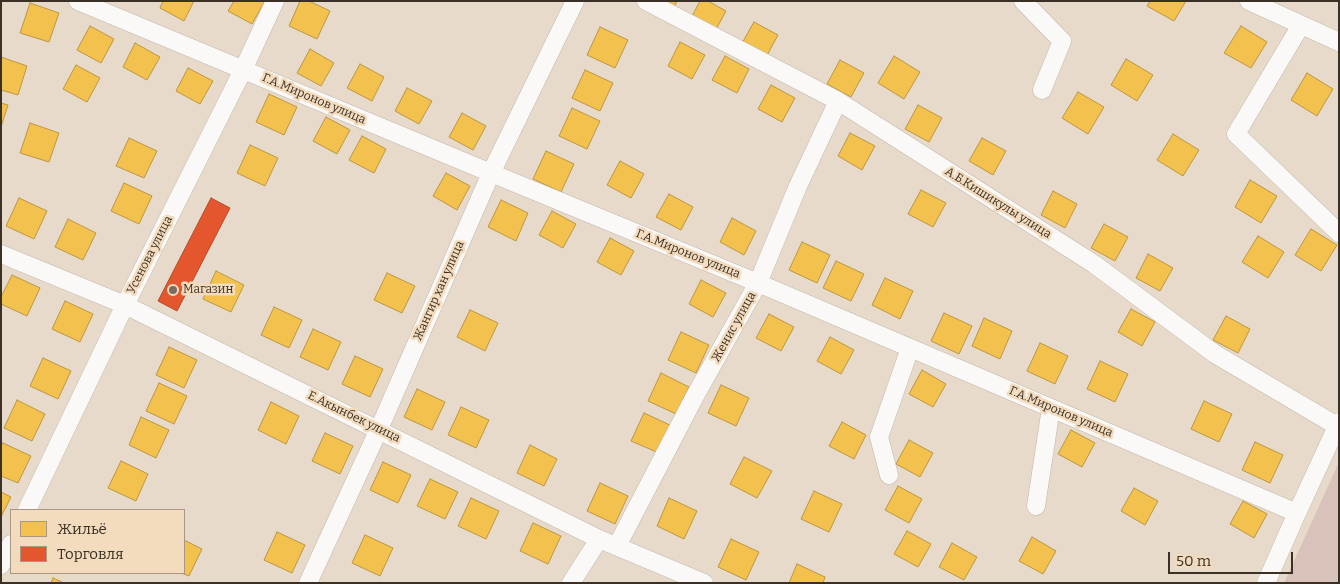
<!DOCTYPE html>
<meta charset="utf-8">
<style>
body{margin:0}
#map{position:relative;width:1340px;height:584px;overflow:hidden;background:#e7daca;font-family:Bitter,serif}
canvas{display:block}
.frame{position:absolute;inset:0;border:2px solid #3a3025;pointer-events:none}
.legend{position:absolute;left:10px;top:509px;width:175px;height:65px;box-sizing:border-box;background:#f3dbbe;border:1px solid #a99781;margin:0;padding:6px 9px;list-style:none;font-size:15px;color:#3a3025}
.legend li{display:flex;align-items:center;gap:10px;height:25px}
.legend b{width:25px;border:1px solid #a99781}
.scale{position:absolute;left:1168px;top:552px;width:125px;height:22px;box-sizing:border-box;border:2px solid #3a3025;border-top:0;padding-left:6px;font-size:15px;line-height:18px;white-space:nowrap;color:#3a3025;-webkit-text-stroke:4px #f3dbbe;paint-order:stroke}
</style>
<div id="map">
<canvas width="1340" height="584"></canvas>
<div class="frame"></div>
<ul class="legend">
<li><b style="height:14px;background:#f2c14e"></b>Жильё</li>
<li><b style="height:14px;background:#e4572e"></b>Торговля</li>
</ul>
<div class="scale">50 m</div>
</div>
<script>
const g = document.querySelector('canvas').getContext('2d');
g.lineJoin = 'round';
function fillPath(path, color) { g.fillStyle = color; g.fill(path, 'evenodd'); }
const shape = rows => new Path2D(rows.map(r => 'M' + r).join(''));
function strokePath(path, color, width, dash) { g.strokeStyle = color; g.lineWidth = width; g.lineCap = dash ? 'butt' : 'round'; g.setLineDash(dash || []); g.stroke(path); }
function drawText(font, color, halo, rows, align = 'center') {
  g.font = font + ' Bitter,serif'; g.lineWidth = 5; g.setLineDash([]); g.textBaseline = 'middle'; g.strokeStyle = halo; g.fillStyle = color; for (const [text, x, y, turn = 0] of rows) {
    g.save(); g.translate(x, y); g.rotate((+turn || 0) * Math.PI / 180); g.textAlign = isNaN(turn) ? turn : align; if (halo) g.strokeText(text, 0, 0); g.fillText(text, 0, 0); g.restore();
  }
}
fillPath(shape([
 [1339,462,1339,583,1284,583]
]), '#d9c2ba');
const homes = shape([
 [163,1,194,1,184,21,160,8,163,1],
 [234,1,265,1,252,24,228,11,234,1],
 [300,1,309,1,330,11,317,39,289,26,300,1],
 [659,1,677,1,673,9,659,1],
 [700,1,708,1,726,11,713,35,689,22,700,1],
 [1150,1,1186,1,1174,21,1147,6,1150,1],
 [30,3,59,13,49,42,20,33,30,3],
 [754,22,778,35,765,59,741,45,754,22],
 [90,26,114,39,101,63,77,50,90,26],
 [1241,26,1267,42,1251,68,1224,53,1241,26],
 [600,27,628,40,615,68,587,55,600,27],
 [680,42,705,55,692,79,668,66,680,42],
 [135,43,160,57,147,80,123,67,135,43],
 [310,49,334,63,321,86,297,73,310,49],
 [725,56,749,69,737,93,712,80,725,56],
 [894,56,920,72,904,99,878,83,894,56],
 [1,57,27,66,18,95,1,90,1,57],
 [1126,59,1153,75,1137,101,1111,85,1126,59],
 [840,60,864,73,851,97,827,84,840,60],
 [360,64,384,77,372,101,347,88,360,64],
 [76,65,100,78,87,102,63,89,76,65],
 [188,68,213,81,200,104,176,91,188,68],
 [585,70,613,83,600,111,572,98,585,70],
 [1307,73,1333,89,1317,116,1291,100,1307,73],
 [771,85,795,98,782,122,758,109,771,85],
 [407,88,432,101,419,124,395,111,407,88],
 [1078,92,1104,107,1088,134,1062,118,1078,92],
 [269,94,297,107,284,135,256,122,269,94],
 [1,103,8,105,1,127,1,103],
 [918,105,942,118,929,142,905,129,918,105],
 [572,108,600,121,587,149,559,136,572,108],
 [462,113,486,126,473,150,449,137,462,113],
 [326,117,350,130,337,154,313,141,326,117],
 [30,123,59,133,49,162,20,153,30,123],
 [850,133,875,146,862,170,838,156,850,133],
 [1173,134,1199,150,1183,176,1157,160,1173,134],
 [362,136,386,149,374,173,349,160,362,136],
 [129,138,157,151,144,178,116,166,129,138],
 [982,138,1006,151,993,175,969,161,982,138],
 [250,145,278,158,265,186,237,173,250,145],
 [546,151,574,164,561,192,533,179,546,151],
 [620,161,644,174,631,198,607,185,620,161],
 [446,173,470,186,457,210,433,196,446,173],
 [1250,180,1277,196,1261,223,1235,207,1250,180],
 [124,183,152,196,139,224,111,211,124,183],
 [921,190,946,203,933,227,908,214,921,190],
 [1053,191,1077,204,1065,228,1041,215,1053,191],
 [669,194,693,207,681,230,656,217,669,194],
 [19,198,47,211,34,239,6,226,19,198],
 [501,200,528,213,516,241,488,227,501,200],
 [552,211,576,224,563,248,539,235,552,211],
 [732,218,756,231,744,255,720,242,732,218],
 [68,219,96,233,83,260,55,247,68,219],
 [1104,224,1128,237,1115,261,1091,248,1104,224],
 [1311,229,1337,245,1321,271,1295,255,1311,229],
 [1258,236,1284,252,1268,278,1242,262,1258,236],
 [610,238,634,251,621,275,597,262,610,238],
 [802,242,830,255,817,283,789,270,802,242],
 [1148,254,1173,268,1160,291,1136,278,1148,254],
 [836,261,864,274,851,301,823,288,836,261],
 [216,271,244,285,231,312,203,299,216,271],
 [387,273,415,286,402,313,374,300,387,273],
 [12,275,40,288,27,316,1,304,1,297,12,275],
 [885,278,913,291,900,319,872,305,885,278],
 [701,280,726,293,713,317,689,304,701,280],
 [65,301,93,314,80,342,52,329,65,301],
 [274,307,302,320,289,348,261,335,274,307],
 [1131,309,1155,322,1142,346,1118,332,1131,309],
 [470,310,498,323,485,351,457,337,470,310],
 [944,313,972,326,959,354,931,341,944,313],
 [769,314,794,327,781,351,756,338,769,314],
 [1226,316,1250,329,1238,353,1213,340,1226,316],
 [984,318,1012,331,1000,359,972,346,984,318],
 [313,329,341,342,328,370,300,357,313,329],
 [681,332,709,345,696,373,668,360,681,332],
 [830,337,854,350,841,374,817,361,830,337],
 [1040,343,1068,356,1055,384,1027,371,1040,343],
 [169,347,197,360,184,388,156,375,169,347],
 [355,356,383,369,370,397,342,384,355,356],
 [43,358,71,371,58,399,30,386,43,358],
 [1100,361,1128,374,1115,402,1087,389,1100,361],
 [922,370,946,384,933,407,909,394,922,370],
 [661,373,689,387,676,414,648,401,661,373],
 [159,383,187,396,174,424,146,411,159,383],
 [721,385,749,398,736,426,708,413,721,385],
 [417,389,445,402,432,430,404,417,417,389],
 [17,400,45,414,32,441,4,428,17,400],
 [1204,401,1232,414,1219,442,1191,429,1204,401],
 [271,402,299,416,286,444,258,430,271,402],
 [461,407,489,420,476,448,448,435,461,407],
 [644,413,672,426,659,453,631,441,644,413],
 [141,417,169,430,156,458,129,445,141,417],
 [842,422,866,435,854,459,829,446,842,422],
 [1071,430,1095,443,1082,467,1058,454,1071,430],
 [325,433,353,446,340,474,312,461,325,433],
 [909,440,933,453,920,477,896,464,909,440],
 [1255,442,1283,455,1270,483,1242,470,1255,442],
 [3,443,31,456,18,483,1,476,1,446,3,443],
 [530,445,557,459,544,486,517,473,530,445],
 [744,457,772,471,757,498,730,484,744,457],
 [121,461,148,474,136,501,108,488,121,461],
 [383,462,411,475,398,503,370,490,383,462],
 [430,479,458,492,445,519,417,506,430,479],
 [600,483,628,496,615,524,587,511,600,483],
 [898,486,922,499,909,523,885,510,898,486],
 [1134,488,1158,501,1145,525,1121,511,1134,488],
 [814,491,842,504,829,532,801,519,814,491],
 [1,492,11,497,1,517,1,492],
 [471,498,499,511,486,539,458,526,471,498],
 [669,498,697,511,684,539,657,526,669,498],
 [1243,501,1267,514,1254,538,1230,524,1243,501],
 [533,523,561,536,548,564,520,551,533,523],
 [907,531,931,544,918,567,894,554,907,531],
 [277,532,305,545,292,573,264,560,277,532],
 [365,535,393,548,380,576,352,563,365,535],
 [1032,537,1056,551,1043,574,1019,561,1032,537],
 [731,539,759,552,746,580,718,567,731,539],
 [184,540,202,549,189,576,181,573,184,573,184,540],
 [952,543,977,557,964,580,939,567,952,543],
 [797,564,825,577,823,583,789,583,797,564],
 [53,578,64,583,51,583,53,578]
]);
fillPath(homes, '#f2c14e');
strokePath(homes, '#bb9642', 1);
const shops = shape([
 [211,198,230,208,177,311,158,301,211,198]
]);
fillPath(shops, '#e4572e');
strokePath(shops, '#b14b2b', 1);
const minor = shape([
 [78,1,491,173,758,283,1297,513],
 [646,1,838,101,1094,264,1215,354,1337,426],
 [1023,1,1062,41,1042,90],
 [1249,1,1339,42],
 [1301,25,1236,134,1339,233],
 [1,254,125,305,599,539,704,583],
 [889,475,879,437,910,348],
 [1036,506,1051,408],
 [27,510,125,305,243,70,275,1],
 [617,546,695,396,758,283,798,186,838,101],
 [1,565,11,544],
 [308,583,379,429,491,173,575,1],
 [571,583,599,539],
 [1266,583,1297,513,1339,422]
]);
strokePath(minor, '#c1b7ab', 19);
strokePath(minor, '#fbf9f7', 18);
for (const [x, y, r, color] of [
 [173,290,5,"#776c5f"]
]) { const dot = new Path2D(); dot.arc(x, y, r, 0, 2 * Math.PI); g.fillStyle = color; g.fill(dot); strokePath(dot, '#f3dbbe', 2); }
drawText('12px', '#3a3025', '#f3dbbe', [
 ["Г.А.Миронов улица",314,99,23],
 ["А.Б.Кишикулы улица",998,203,32],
 ["Г.А.Миронов улица",688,254,22],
 ["Усенова улица",150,255,-63],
 ["Жангир хан улица",439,291,-66],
 ["Женис улица",734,327,-61],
 ["Г.А.Миронов улица",1061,412,23],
 ["Е.Акынбек улица",354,417,26]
]);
drawText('12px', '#3a3025', '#f3dbbe', [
 ["Магазин",183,290]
], 'left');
</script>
